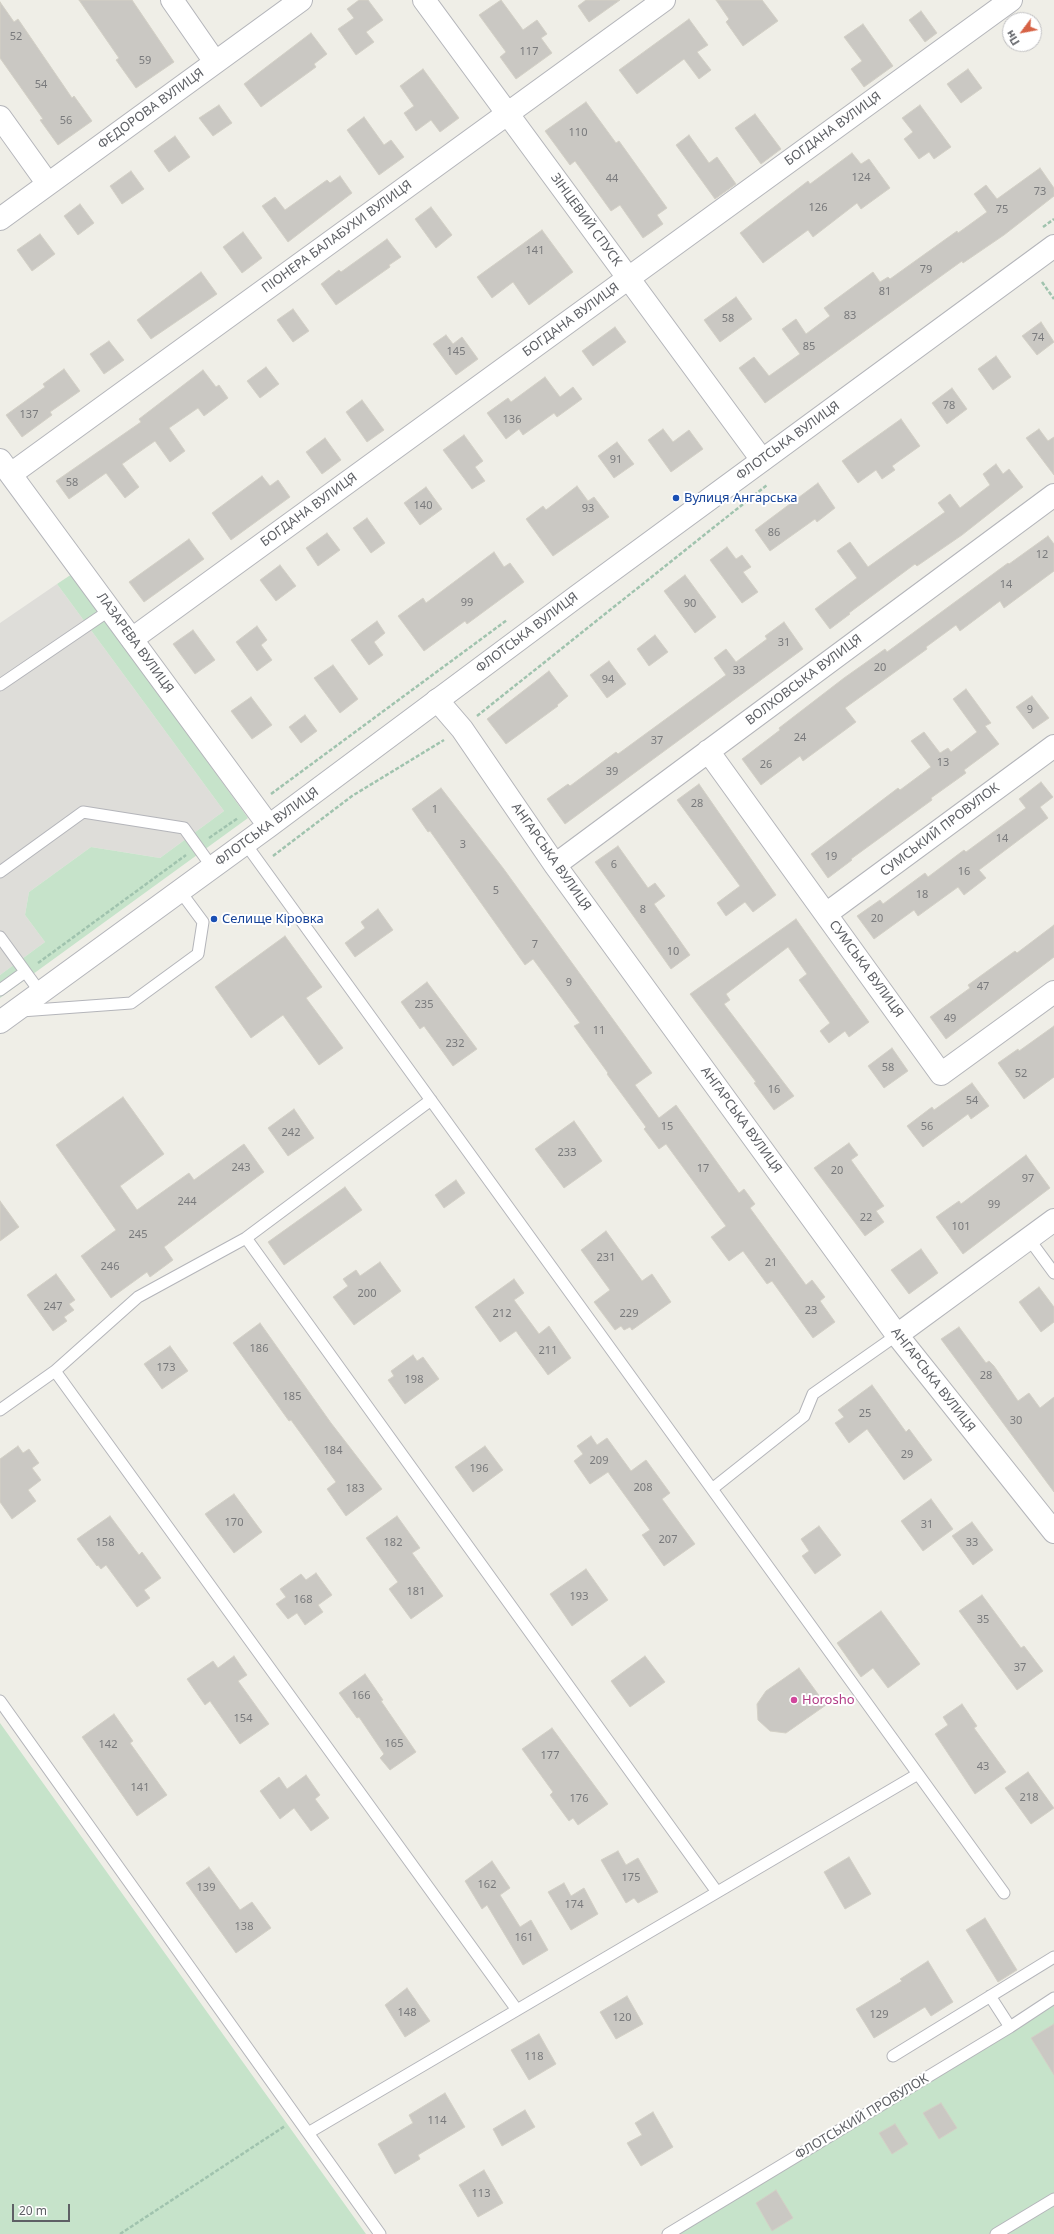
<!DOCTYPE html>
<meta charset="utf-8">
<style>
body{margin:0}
#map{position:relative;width:1054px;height:2234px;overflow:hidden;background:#efeee7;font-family:"Noto Sans",sans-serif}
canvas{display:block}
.north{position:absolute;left:1002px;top:12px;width:40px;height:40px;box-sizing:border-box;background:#fff;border:1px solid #bfbfc1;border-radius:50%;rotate:238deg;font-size:11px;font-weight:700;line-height:16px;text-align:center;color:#5e6065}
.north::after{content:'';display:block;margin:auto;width:14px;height:18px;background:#d66245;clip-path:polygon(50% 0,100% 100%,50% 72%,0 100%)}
.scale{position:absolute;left:12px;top:2204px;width:58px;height:18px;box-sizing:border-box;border:2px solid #5e6065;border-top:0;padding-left:5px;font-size:12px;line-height:14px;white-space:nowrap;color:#5e6065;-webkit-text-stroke:3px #fff;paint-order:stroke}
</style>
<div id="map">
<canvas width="1054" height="2234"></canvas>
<div class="north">Пн</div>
<div class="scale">20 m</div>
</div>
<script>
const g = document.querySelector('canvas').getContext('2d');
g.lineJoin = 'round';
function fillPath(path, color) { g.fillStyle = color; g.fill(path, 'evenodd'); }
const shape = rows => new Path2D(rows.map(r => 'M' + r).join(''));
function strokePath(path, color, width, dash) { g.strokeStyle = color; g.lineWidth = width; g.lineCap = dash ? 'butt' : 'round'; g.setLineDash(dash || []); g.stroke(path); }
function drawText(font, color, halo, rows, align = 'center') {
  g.font = font + ' "Noto Sans",sans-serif'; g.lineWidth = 4; g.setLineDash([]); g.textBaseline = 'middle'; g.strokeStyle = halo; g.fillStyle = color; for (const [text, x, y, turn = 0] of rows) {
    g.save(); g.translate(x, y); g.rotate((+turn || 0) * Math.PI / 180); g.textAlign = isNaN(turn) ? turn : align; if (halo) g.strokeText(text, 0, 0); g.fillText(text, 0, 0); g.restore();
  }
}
fillPath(shape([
 [57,584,224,811,160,858,91,847,29,892,25,915,45,942,0,975,0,623]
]), '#deddd9');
fillPath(shape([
 [72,574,248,818,0,998,0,975,45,942,25,915,29,892,91,847,160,858,224,811,57,584],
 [0,1723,366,2234,0,2234],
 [1054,1998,1054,2234,668,2234]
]), '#c6e3ca');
const building = shape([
 [79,0,132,0,174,62,136,88,116,60,119,58,79,0],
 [359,0,368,0,383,20,366,32,374,42,356,55,338,29,354,18,347,9,359,0],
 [501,0,523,30,537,20,547,34,541,38,552,53,516,79,500,57,506,52,479,15,501,0],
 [586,0,620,0,589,22,578,6,586,0],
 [716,0,762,0,778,21,743,46,726,22,729,19,716,0],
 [0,2,14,22,18,19,72,98,74,96,92,121,58,145,40,120,43,119,0,58,0,2],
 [921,11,937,33,925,42,909,20,921,11],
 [689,19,708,45,697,52,711,70,699,79,684,59,637,94,619,70,689,19],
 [1034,21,1039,28,1039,34,1034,38,1034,21],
 [863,24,893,66,864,87,851,69,862,61,844,37,863,24],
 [311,33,327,54,314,64,316,67,261,107,244,84,311,33],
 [423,69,459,118,440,132,431,120,416,131,404,113,414,106,400,86,423,69],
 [968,69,982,88,961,103,947,84,968,69],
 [586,102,616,143,619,141,667,208,657,215,663,224,643,238,620,205,611,211,575,161,570,165,545,131,586,102],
 [219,105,232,123,213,136,199,118,219,105],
 [920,105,951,147,934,159,929,152,919,159,904,139,913,132,902,118,920,105],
 [755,114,781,149,761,164,735,128,755,114],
 [364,117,384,145,391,140,404,157,379,175,347,130,364,117],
 [689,135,709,163,717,157,736,184,715,199,676,145,689,135],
 [175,136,190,157,169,172,154,151,175,136],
 [852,153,861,164,869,159,890,188,861,209,857,203,813,237,808,230,763,263,740,233,808,181,810,184,852,153],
 [1040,168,1054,188,1054,196,1004,235,963,263,962,261,765,403,739,368,754,357,769,376,800,354,782,329,796,319,806,334,830,316,824,308,873,272,880,282,888,277,890,279,957,231,958,233,987,212,974,194,986,185,997,199,1040,168],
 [131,171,144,189,122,204,110,186,131,171],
 [340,176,352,193,288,242,262,206,275,197,285,210,327,180,330,183,340,176],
 [80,204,94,223,78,235,64,216,80,204],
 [431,207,452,235,436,248,415,219,431,207],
 [542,230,573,272,529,305,513,282,492,298,477,277,542,230],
 [243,232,262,258,242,273,223,247,243,232],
 [40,234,55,254,32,271,17,250,40,234],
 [387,239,401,257,389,265,390,267,336,305,321,284,339,270,341,272,387,239],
 [201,272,217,294,151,339,137,320,201,272],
 [736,297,752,319,720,342,704,320,736,297],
 [293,309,309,331,293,342,277,320,293,309],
 [1041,322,1054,342,1037,355,1022,336,1041,322],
 [615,327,626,342,593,366,582,351,615,327],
 [446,335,453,344,462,337,478,359,456,375,433,344,446,335],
 [109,341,124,360,104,374,90,354,109,341],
 [996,356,1011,377,993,390,978,369,996,356],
 [266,367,279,384,260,398,247,381,266,367],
 [64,369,80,391,50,412,52,415,22,437,6,415,45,387,43,384,64,369],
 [203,370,216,387,219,385,228,398,204,416,198,408,169,428,185,451,170,462,155,441,122,464,139,487,125,498,106,473,69,499,56,481,141,422,139,419,203,370],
 [545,377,560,397,573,387,582,399,557,417,554,413,523,435,519,429,506,439,487,413,508,398,511,402,545,377],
 [952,388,967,409,947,424,932,403,952,388],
 [362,400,384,430,367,442,346,412,362,400],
 [901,419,920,446,892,466,895,470,882,479,876,470,858,483,842,461,901,419],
 [663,429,673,442,689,430,703,449,671,472,648,440,663,429],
 [1039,429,1048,441,1054,437,1054,475,1026,438,1039,429],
 [464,435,483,461,475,467,485,481,472,489,443,450,464,435],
 [325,438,341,460,322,474,306,452,325,438],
 [617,442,634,464,614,478,598,456,617,442],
 [996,464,1003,474,1009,469,1023,487,962,535,917,566,915,564,849,613,850,614,830,629,815,609,857,578,837,551,850,542,868,567,945,512,938,503,950,494,960,508,990,485,983,474,996,464],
 [262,476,270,486,278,480,290,497,231,540,212,513,262,476],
 [818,483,835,508,817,522,815,519,770,551,755,530,818,483],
 [577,486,588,501,594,497,609,517,553,556,526,519,543,506,546,510,577,486],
 [426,487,442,509,420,525,404,503,426,487],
 [367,518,385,543,371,553,353,528,367,518],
 [327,533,340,550,318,566,306,548,327,533],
 [1048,536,1054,544,1054,571,1004,608,1000,601,960,631,956,625,926,647,927,649,845,708,856,722,803,761,800,756,761,785,742,759,780,730,779,728,844,678,885,649,887,652,1008,563,1009,564,1048,536],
 [189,539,204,559,144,602,129,582,189,539],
 [727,547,736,559,742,555,751,567,743,572,758,592,742,603,710,560,727,547],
 [494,552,504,567,510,563,524,582,467,624,465,621,424,651,398,616,423,598,426,603,494,552],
 [280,565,296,586,276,601,260,580,280,565],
 [685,575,716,617,695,633,664,591,685,575],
 [377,621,385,633,374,642,383,655,369,665,351,640,377,621],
 [784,622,803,649,565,824,547,799,568,784,570,786,616,752,618,754,726,675,714,658,726,649,736,662,767,639,765,636,784,622],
 [257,626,267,640,261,645,272,660,257,671,236,642,257,626],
 [193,630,215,660,195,674,173,644,193,630],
 [655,635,668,652,649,666,637,649,655,635],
 [609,661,626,684,607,698,590,675,609,661],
 [333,665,358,699,340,713,314,678,333,665],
 [549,671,568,696,557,705,558,706,506,744,487,719,549,671],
 [966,689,991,723,985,726,999,744,964,770,966,773,931,798,932,800,851,859,852,860,828,878,811,854,898,788,900,790,931,767,911,741,924,732,940,753,948,748,951,752,977,732,953,699,966,689],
 [1032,696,1049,718,1033,729,1016,707,1032,696],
 [251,697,272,725,252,739,231,711,251,697],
 [305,715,317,731,301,743,289,727,305,715],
 [1041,782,1053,797,1040,807,1048,818,979,870,986,878,964,895,958,887,918,916,914,910,874,939,857,916,880,900,883,904,925,873,928,877,964,850,966,852,1026,808,1019,799,1041,782],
 [699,784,776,895,753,912,745,902,726,916,717,903,740,886,677,800,699,784],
 [441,788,503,868,652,1073,635,1085,659,1118,676,1105,739,1193,744,1189,755,1204,750,1208,806,1285,812,1280,825,1297,820,1301,835,1322,813,1338,772,1281,767,1284,743,1251,729,1261,711,1237,726,1226,715,1211,666,1144,659,1149,644,1129,646,1127,607,1074,608,1073,574,1026,580,1023,533,959,525,965,430,831,428,832,412,809,441,788],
 [618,846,648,888,655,883,665,896,654,904,690,955,671,969,595,862,618,846],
 [378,909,393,930,355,957,345,943,365,928,361,922,378,909],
 [796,919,869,1022,849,1037,845,1031,829,1043,820,1031,830,1023,799,980,807,974,788,947,726,994,730,1000,724,1004,794,1096,774,1110,754,1083,756,1082,690,994,796,919],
 [1054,925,1054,957,946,1039,930,1017,970,988,968,985,1015,951,1017,953,1054,925],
 [285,936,322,987,306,998,343,1048,319,1065,283,1015,251,1038,215,987,285,936],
 [427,982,477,1049,453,1066,424,1026,420,1029,401,1002,427,982],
 [1054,1026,1054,1077,1024,1099,998,1063,1018,1049,1019,1051,1054,1026],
 [892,1048,908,1071,884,1088,868,1066,892,1048],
 [972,1083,989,1106,971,1119,968,1114,923,1147,907,1126,932,1107,934,1110,972,1083],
 [123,1097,164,1154,120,1186,137,1210,189,1173,194,1180,244,1144,264,1172,164,1247,173,1260,150,1277,147,1272,111,1298,81,1256,116,1230,56,1145,123,1097],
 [294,1109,314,1138,288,1156,268,1128,294,1109],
 [574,1121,602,1161,564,1188,535,1149,574,1121],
 [849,1143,858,1155,851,1160,884,1206,876,1211,884,1222,865,1236,814,1168,849,1143],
 [1026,1155,1050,1188,963,1254,936,1217,959,1201,961,1204,1026,1155],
 [456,1180,465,1193,444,1208,435,1195,456,1180],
 [345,1187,362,1210,284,1265,268,1242,345,1187],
 [0,1201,19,1227,0,1241,0,1201],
 [606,1231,642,1281,652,1274,671,1302,632,1330,630,1327,624,1330,621,1326,615,1330,594,1302,610,1290,581,1250,606,1231],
 [921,1249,938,1273,909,1294,891,1270,921,1249],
 [380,1262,401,1291,354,1325,333,1297,348,1286,343,1279,356,1270,360,1276,380,1262],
 [56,1274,75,1300,69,1304,74,1310,64,1317,67,1321,53,1331,27,1295,56,1274],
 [514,1279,524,1293,514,1300,539,1334,549,1326,571,1358,548,1375,516,1331,500,1342,475,1307,514,1279],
 [1039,1287,1054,1307,1054,1322,1041,1332,1019,1302,1039,1287],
 [260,1323,331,1423,382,1489,346,1516,327,1489,336,1482,291,1420,289,1421,233,1343,260,1323],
 [959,1327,986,1363,989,1361,994,1366,1018,1401,1029,1393,1040,1408,1054,1397,1054,1492,941,1339,959,1327],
 [170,1346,188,1371,162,1389,144,1364,170,1346],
 [413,1355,417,1361,423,1357,439,1379,405,1404,388,1380,394,1376,391,1371,413,1355],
 [872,1385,906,1432,909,1429,932,1460,904,1480,867,1429,849,1443,835,1423,844,1417,838,1410,872,1385],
 [591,1436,597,1445,607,1438,631,1471,646,1460,670,1493,662,1499,695,1544,664,1566,642,1535,650,1530,608,1472,590,1484,574,1461,583,1454,577,1446,591,1436],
 [18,1446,23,1453,29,1449,39,1463,32,1468,41,1480,28,1490,36,1501,12,1519,0,1502,0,1459,18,1446],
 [485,1446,503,1470,473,1492,455,1467,485,1446],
 [234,1494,262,1532,234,1553,205,1514,234,1494],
 [931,1499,953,1529,923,1551,901,1521,931,1499],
 [110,1516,139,1555,142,1552,161,1578,144,1590,150,1598,137,1607,106,1565,101,1569,98,1565,97,1566,77,1539,110,1516],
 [397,1516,420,1548,412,1553,443,1596,411,1619,389,1589,398,1582,366,1538,397,1516],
 [972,1522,993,1550,973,1565,952,1536,972,1522],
 [819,1526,841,1555,815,1574,802,1556,809,1551,801,1539,819,1526],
 [586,1569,608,1600,572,1626,550,1594,586,1569],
 [316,1573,332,1595,318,1605,323,1612,305,1625,297,1613,288,1619,276,1604,286,1597,280,1589,301,1574,306,1580,316,1573],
 [982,1595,1021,1648,1024,1646,1043,1671,1017,1690,959,1611,982,1595],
 [881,1611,920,1664,888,1688,873,1668,861,1677,837,1643,881,1611],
 [234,1656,247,1675,238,1681,269,1724,240,1744,210,1701,205,1705,187,1679,213,1661,218,1668,234,1656],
 [645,1656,665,1682,630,1707,611,1681,645,1656],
 [799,1668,826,1705,786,1733,770,1731,758,1720,757,1704,766,1691,799,1668],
 [365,1674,383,1700,381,1701,416,1752,390,1770,380,1758,384,1754,359,1717,357,1718,339,1693,365,1674],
 [962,1704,977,1726,974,1728,1006,1772,975,1794,935,1734,948,1725,943,1717,962,1704],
 [114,1714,133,1741,130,1743,167,1795,137,1816,82,1737,114,1714],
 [552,1728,608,1804,578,1825,573,1818,569,1821,550,1795,553,1792,522,1749,552,1728],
 [1028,1772,1054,1808,1031,1824,1005,1788,1028,1772],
 [306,1775,320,1795,315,1799,329,1818,311,1831,294,1808,280,1819,260,1791,279,1777,287,1789,306,1775],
 [618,1851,626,1865,638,1858,658,1892,638,1903,634,1898,626,1903,601,1860,618,1851],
 [849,1857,871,1894,845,1909,824,1872,849,1857],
 [492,1861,510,1888,500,1895,520,1927,531,1920,548,1950,523,1965,487,1905,482,1909,465,1881,492,1861],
 [209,1867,240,1910,252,1902,271,1928,236,1953,186,1883,209,1867],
 [564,1883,571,1896,584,1888,598,1914,571,1930,548,1892,564,1883],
 [985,1918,1017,1970,998,1982,966,1930,985,1918],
 [928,1961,953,2002,931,2016,925,2007,874,2038,856,2009,902,1981,900,1979,928,1961],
 [407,1988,430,2021,405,2037,385,2005,407,1988],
 [627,1996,643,2024,616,2039,600,2012,627,1996],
 [1054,2024,1054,2075,1031,2038,1054,2024],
 [539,2034,556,2064,529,2080,511,2050,539,2034],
 [445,2093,465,2127,418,2155,420,2159,395,2174,378,2144,413,2123,409,2115,445,2093],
 [941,2103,957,2128,939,2139,923,2113,941,2103],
 [525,2110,535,2127,502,2146,493,2129,525,2110],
 [653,2112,673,2147,641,2166,627,2143,642,2135,635,2123,653,2112],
 [895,2124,908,2144,892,2154,879,2133,895,2124],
 [484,2170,503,2203,478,2217,459,2185,484,2170],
 [776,2190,793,2218,772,2231,756,2203,776,2190]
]);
fillPath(building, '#cac8c3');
strokePath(building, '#d3d0c6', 1);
const service = shape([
 [0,685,110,610],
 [245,843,1004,1893],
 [0,872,83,812,184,828,212,867],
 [0,937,40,992],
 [0,990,25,972],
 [21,1011,131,1003,198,954,203,922,180,891],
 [246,1238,717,1892],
 [1029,1239,1054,1273],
 [55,1371,517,2010],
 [0,1410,55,1371,138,1297,246,1238,431,1100],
 [712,1489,804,1416,813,1394,897,1335],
 [0,1701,380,2234],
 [990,1996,1010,2027],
 [893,2056,1054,1957],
 [308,2133,918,1774],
 [668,2234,1010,2027,1054,1998],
 [996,2234,1054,2199]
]);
const minor = shape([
 [172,0,215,62],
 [424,0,762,460],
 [0,117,48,184],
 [0,219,301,0],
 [11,474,664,0],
 [132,639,1011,0],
 [437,700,462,729,555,865,897,1335,1054,1532],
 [708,751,941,1074,1054,992],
 [555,865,1054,495],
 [826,914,1054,746],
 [897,1335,1054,1220]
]);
const tertiary = shape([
 [0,460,269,826],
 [0,1022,269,826,576,597,1054,246]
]);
strokePath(service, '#b4b5ba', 13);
strokePath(minor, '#b4b5ba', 24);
strokePath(tertiary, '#b4b5ba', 24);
strokePath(shape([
 [1043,227,1054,219],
 [1042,282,1054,299],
 [477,716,767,485],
 [271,794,507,620],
 [209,838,238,818],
 [273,856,352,796,444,740],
 [38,963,186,855],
 [120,2234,285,2126]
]), '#a0c3ae', 2.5, [4, 2]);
strokePath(service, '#fff', 11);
strokePath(minor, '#fff', 22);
strokePath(tertiary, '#fff', 22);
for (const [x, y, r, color] of [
 [676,498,4,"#1a4fb4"],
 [214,919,4,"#1a4fb4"],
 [794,1700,4,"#d1479c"]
]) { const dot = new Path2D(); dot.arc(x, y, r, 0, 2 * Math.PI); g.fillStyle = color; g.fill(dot); strokePath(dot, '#fff', 1.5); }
drawText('11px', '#797a7c', null, [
 ["52",16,37],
 ["117",529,52],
 ["59",145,61],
 ["54",41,85],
 ["56",66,121],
 ["110",578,133],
 ["124",861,178],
 ["44",612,179],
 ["73",1040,192],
 ["126",818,208],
 ["75",1002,210],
 ["141",535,251],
 ["79",926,270],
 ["81",885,292],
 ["83",850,316],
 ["58",728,319],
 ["74",1038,338],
 ["85",809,347],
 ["145",456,352],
 ["78",949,406],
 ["137",29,415],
 ["136",512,420],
 ["91",616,460],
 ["58",72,483],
 ["140",423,506],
 ["93",588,509],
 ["86",774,533],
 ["12",1042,555],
 ["14",1006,585],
 ["99",467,603],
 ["90",690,604],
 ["31",784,643],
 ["20",880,668],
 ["33",739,671],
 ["94",608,680],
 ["9",1030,710],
 ["24",800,738],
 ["37",657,741],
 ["13",943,763],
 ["26",766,765],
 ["39",612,772],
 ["28",697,804],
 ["1",435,810],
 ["14",1002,839],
 ["3",463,845],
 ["19",831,857],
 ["6",614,865],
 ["16",964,872],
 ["5",496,891],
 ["18",922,895],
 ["8",643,910],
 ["20",877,919],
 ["7",535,945],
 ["10",673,952],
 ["9",569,983],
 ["47",983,987],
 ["235",424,1005],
 ["49",950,1019],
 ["11",599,1031],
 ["232",455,1044],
 ["58",888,1068],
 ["52",1021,1074],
 ["16",774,1090],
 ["54",972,1101],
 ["15",667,1127],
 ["56",927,1127],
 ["242",291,1133],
 ["233",567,1153],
 ["243",241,1168],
 ["17",703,1169],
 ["20",837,1171],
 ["97",1028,1179],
 ["244",187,1202],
 ["99",994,1205],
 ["22",866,1218],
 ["101",961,1227],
 ["245",138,1235],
 ["231",606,1258],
 ["21",771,1263],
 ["246",110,1267],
 ["200",367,1294],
 ["247",53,1307],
 ["23",811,1311],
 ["212",502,1314],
 ["229",629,1314],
 ["186",259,1349],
 ["211",548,1351],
 ["173",166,1368],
 ["28",986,1376],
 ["198",414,1380],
 ["185",292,1397],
 ["25",865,1414],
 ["30",1016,1421],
 ["184",333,1451],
 ["29",907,1455],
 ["209",599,1461],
 ["196",479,1469],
 ["208",643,1488],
 ["183",355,1489],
 ["170",234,1523],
 ["31",927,1525],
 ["207",668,1540],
 ["158",105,1543],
 ["182",393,1543],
 ["33",972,1543],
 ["181",416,1592],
 ["193",579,1597],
 ["168",303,1600],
 ["35",983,1620],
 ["37",1020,1668],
 ["166",361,1696],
 ["154",243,1719],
 ["165",394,1744],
 ["142",108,1745],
 ["177",550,1756],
 ["43",983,1767],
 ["141",140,1788],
 ["218",1029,1798],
 ["176",579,1799],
 ["175",631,1878],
 ["162",487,1885],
 ["139",206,1888],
 ["174",574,1905],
 ["138",244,1927],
 ["161",524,1938],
 ["148",407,2013],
 ["129",879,2015],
 ["120",622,2018],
 ["118",534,2057],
 ["114",437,2121],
 ["113",481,2194]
]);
drawText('13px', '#5e6065', '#fff', [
 ["ФЕДОРОВА ВУЛИЦЯ",151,109,-36],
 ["БОГДАНА ВУЛИЦЯ",833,129,-36],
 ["ЗІНЦЕВИЙ СПУСК",586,220,54],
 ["ПІОНЕРА БАЛАБУХИ ВУЛИЦЯ",337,237,-36],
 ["БОГДАНА ВУЛИЦЯ",571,320,-36],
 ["ФЛОТСЬКА ВУЛИЦЯ",788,441,-36],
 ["БОГДАНА ВУЛИЦЯ",309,510,-36],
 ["ФЛОТСЬКА ВУЛИЦЯ",527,633,-37],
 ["ЛАЗАРЕВА ВУЛИЦЯ",135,643,54],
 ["ВОЛХОВСЬКА ВУЛИЦЯ",804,680,-37],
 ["ФЛОТСЬКА ВУЛИЦЯ",267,827,-36],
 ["СУМСЬКИЙ ПРОВУЛОК",940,830,-37],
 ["АНГАРСЬКА ВУЛИЦЯ",551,857,55],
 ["СУМСЬКА ВУЛИЦЯ",866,969,54],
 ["АНГАРСЬКА ВУЛИЦЯ",741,1120,54],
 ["АНГАРСЬКА ВУЛИЦЯ",933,1380,52],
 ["ФЛОТСЬКИЙ ПРОВУЛОК",862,2117,-31]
]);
drawText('13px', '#164399', '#fff', [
 ["Вулиця Ангарська",684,498],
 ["Селище Кіровка",222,919]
], 'left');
drawText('13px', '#b23c85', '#fff', [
 ["Horosho",802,1700]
], 'left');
</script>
